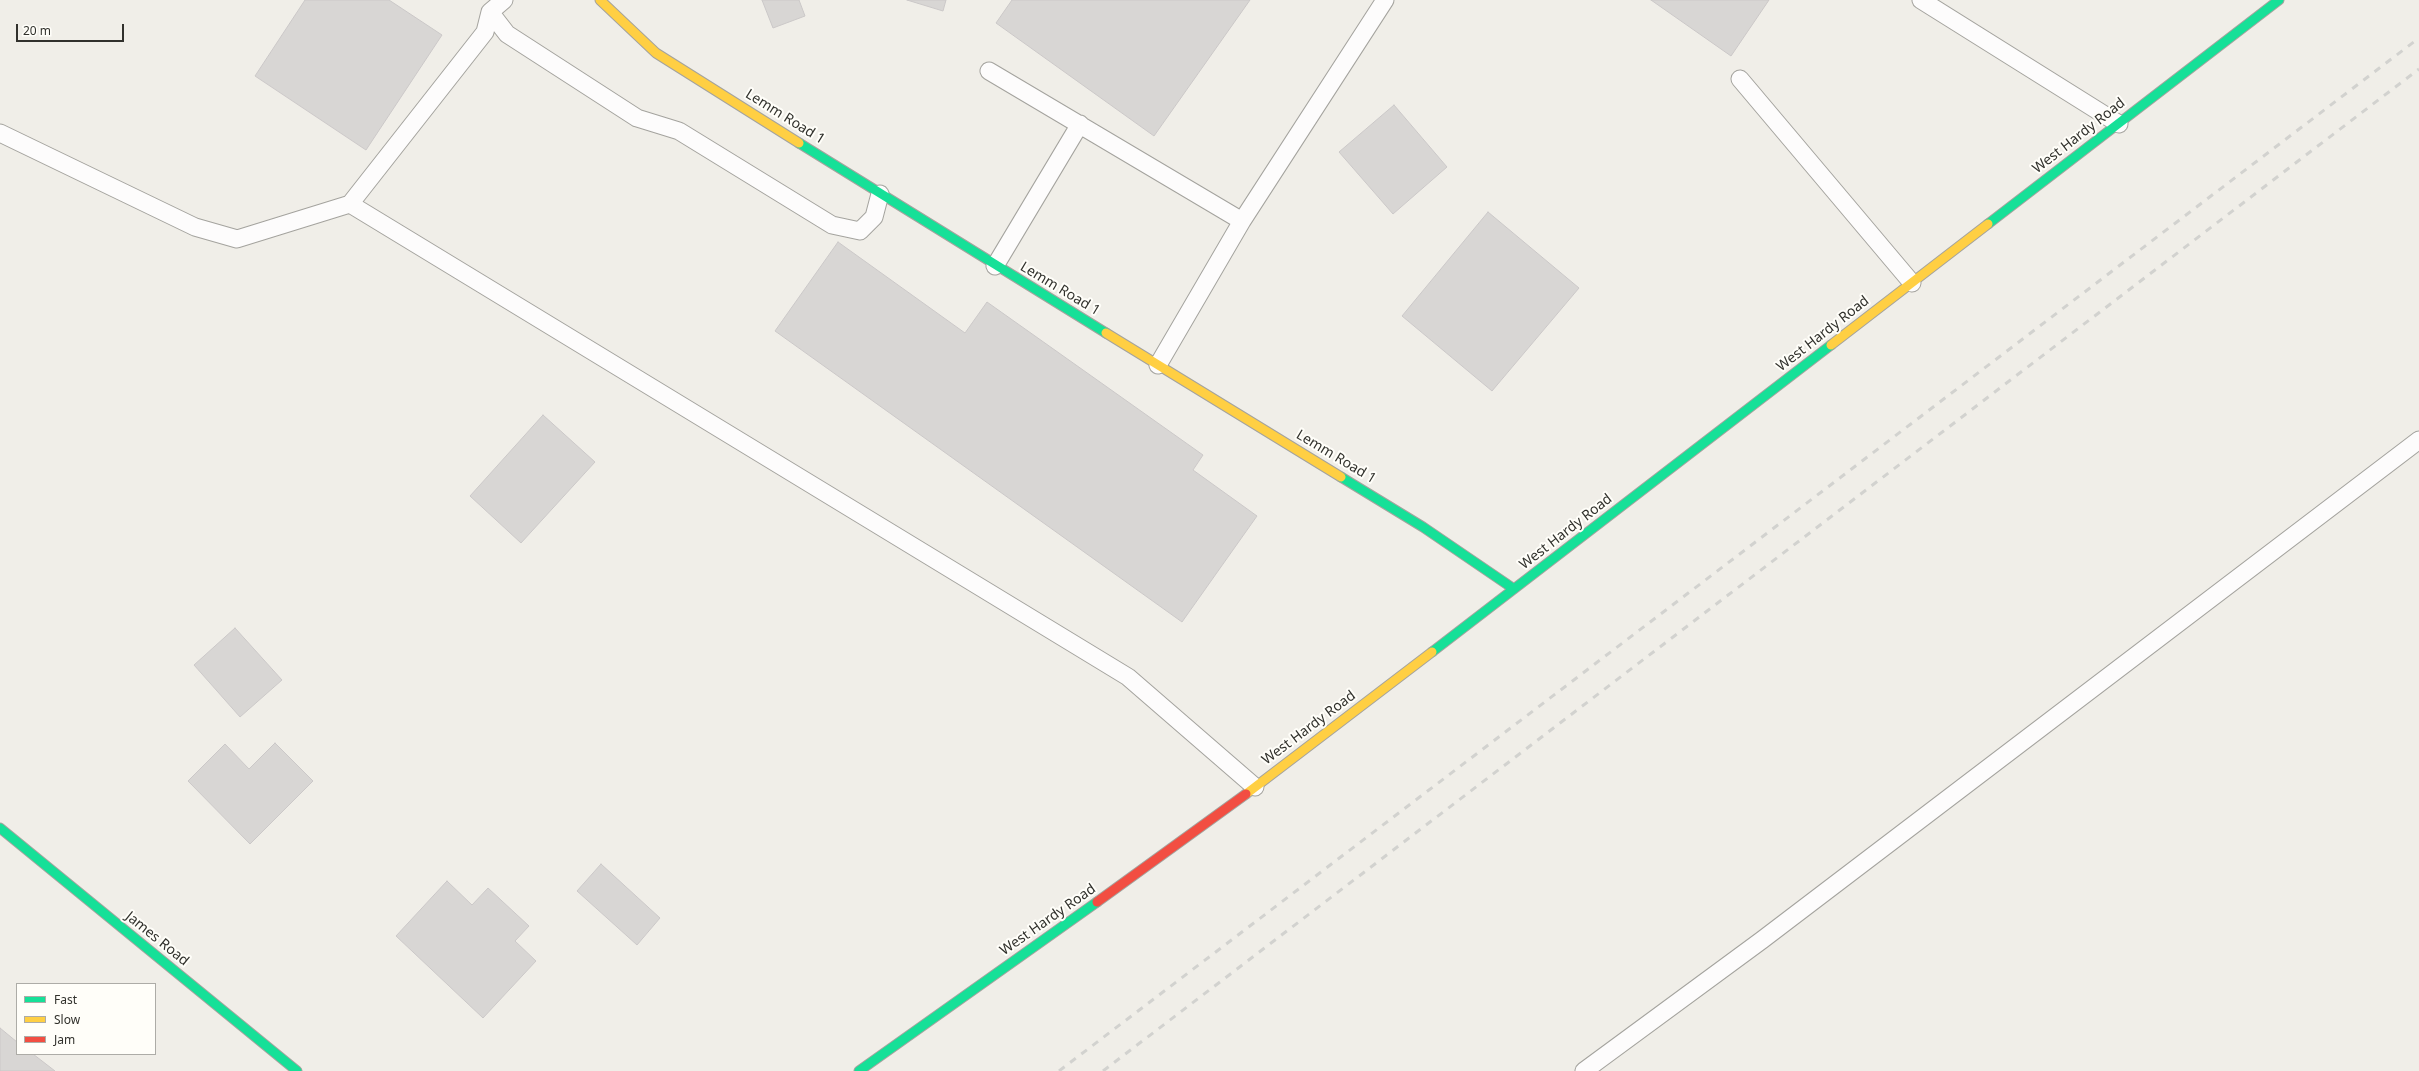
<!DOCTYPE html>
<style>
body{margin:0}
#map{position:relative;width:2419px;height:1071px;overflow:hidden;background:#f0eee8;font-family:"Noto Sans",sans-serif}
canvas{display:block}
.legend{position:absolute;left:16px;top:983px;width:140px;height:72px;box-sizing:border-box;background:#fffef9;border:1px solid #adaca7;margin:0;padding:5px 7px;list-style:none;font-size:12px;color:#31312c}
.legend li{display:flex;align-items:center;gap:8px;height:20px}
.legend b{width:20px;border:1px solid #adaca7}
.scale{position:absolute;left:16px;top:24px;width:108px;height:18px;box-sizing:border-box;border:2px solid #31312c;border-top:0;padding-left:5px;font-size:12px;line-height:14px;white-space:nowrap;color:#31312c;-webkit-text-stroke:3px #fffef9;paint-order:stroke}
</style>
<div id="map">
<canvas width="2419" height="1071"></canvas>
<ul class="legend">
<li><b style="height:5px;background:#16e098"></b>Fast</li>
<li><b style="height:5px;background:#ffcf43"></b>Slow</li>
<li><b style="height:5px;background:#f24e42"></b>Jam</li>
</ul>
<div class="scale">20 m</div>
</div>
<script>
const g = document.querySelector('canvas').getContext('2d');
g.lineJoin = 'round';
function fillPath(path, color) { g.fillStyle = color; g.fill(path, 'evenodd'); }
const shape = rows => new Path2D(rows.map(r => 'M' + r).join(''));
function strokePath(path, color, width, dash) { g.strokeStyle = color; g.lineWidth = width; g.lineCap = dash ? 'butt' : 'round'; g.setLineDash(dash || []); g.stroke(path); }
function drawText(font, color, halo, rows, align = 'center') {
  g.font = font + ' "Noto Sans",sans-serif'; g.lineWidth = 4; g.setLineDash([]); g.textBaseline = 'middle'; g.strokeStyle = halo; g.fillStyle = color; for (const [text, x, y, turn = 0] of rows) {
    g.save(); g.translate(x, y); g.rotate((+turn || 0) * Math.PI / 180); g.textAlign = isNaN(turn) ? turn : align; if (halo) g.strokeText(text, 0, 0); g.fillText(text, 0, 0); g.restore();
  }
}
const building = shape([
 [305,0,389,0,442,35,366,150,255,76,305,0],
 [762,0,799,0,805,16,773,28,762,0],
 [907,0,946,0,943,11,907,0],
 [1012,0,1250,0,1154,136,996,23,1012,0],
 [1651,0,1769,0,1731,56,1651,0],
 [1394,105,1447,167,1393,214,1339,152,1394,105],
 [1488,212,1579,288,1492,391,1402,316,1488,212],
 [838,242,965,333,987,302,1203,455,1193,470,1257,516,1182,622,775,331,838,242],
 [543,415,595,462,521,543,470,496,543,415],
 [235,628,282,680,240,717,194,665,235,628],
 [275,743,313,781,250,844,188,781,225,744,249,769,275,743],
 [601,864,660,918,637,945,577,891,601,864],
 [447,881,472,905,488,888,529,926,515,941,536,961,483,1018,396,936,447,881],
 [0,1028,17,1042,17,1054,33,1054,55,1071,0,1071,0,1028]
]);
fillPath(building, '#d8d6d4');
strokePath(building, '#cbc8c8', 1);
const lane = shape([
 [504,0,490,12,507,34,637,118,679,131,832,225,860,231,874,217,880,194],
 [1921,0,2119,124],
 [989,71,1242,221],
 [1740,79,1912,283],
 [0,133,195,227,237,239,350,204,485,32,490,12],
 [350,204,1128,677,1255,787],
 [995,266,1080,124],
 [1158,365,1242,221,1385,0],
 [1584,1071,1762,940,2419,440]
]);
const fast = shape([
 [799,143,1106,333],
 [1988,224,2279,0],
 [1341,477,1423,527,1514,589],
 [1432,652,1831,345],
 [0,828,297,1071],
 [859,1071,1097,902]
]);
const slow = shape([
 [600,0,656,53,799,143],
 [1106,333,1341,477],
 [1831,345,1988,224],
 [1246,794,1432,652]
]);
const jam = shape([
 [1097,902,1246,794]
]);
strokePath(lane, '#a4a39e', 19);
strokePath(fast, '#a4a39e', 11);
strokePath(slow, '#a4a39e', 11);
strokePath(jam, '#a4a39e', 11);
strokePath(lane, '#fdfcfc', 17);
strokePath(fast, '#16e098', 9);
strokePath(slow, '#ffcf43', 9);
strokePath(jam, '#f24e42', 9);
strokePath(shape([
 [1059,1071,2419,38],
 [1103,1071,2419,69]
]), '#d2d2cf', 3, [7, 7]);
drawText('14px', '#31312c', '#fffef9', [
 ["Lemm Road 1",785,117,32],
 ["West Hardy Road",2079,136,-38],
 ["Lemm Road 1",1060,289,31],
 ["West Hardy Road",1823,334,-38],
 ["Lemm Road 1",1336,457,31],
 ["West Hardy Road",1566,532,-38],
 ["West Hardy Road",1309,728,-37],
 ["West Hardy Road",1048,920,-35],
 ["James Road",157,939,39]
]);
</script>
